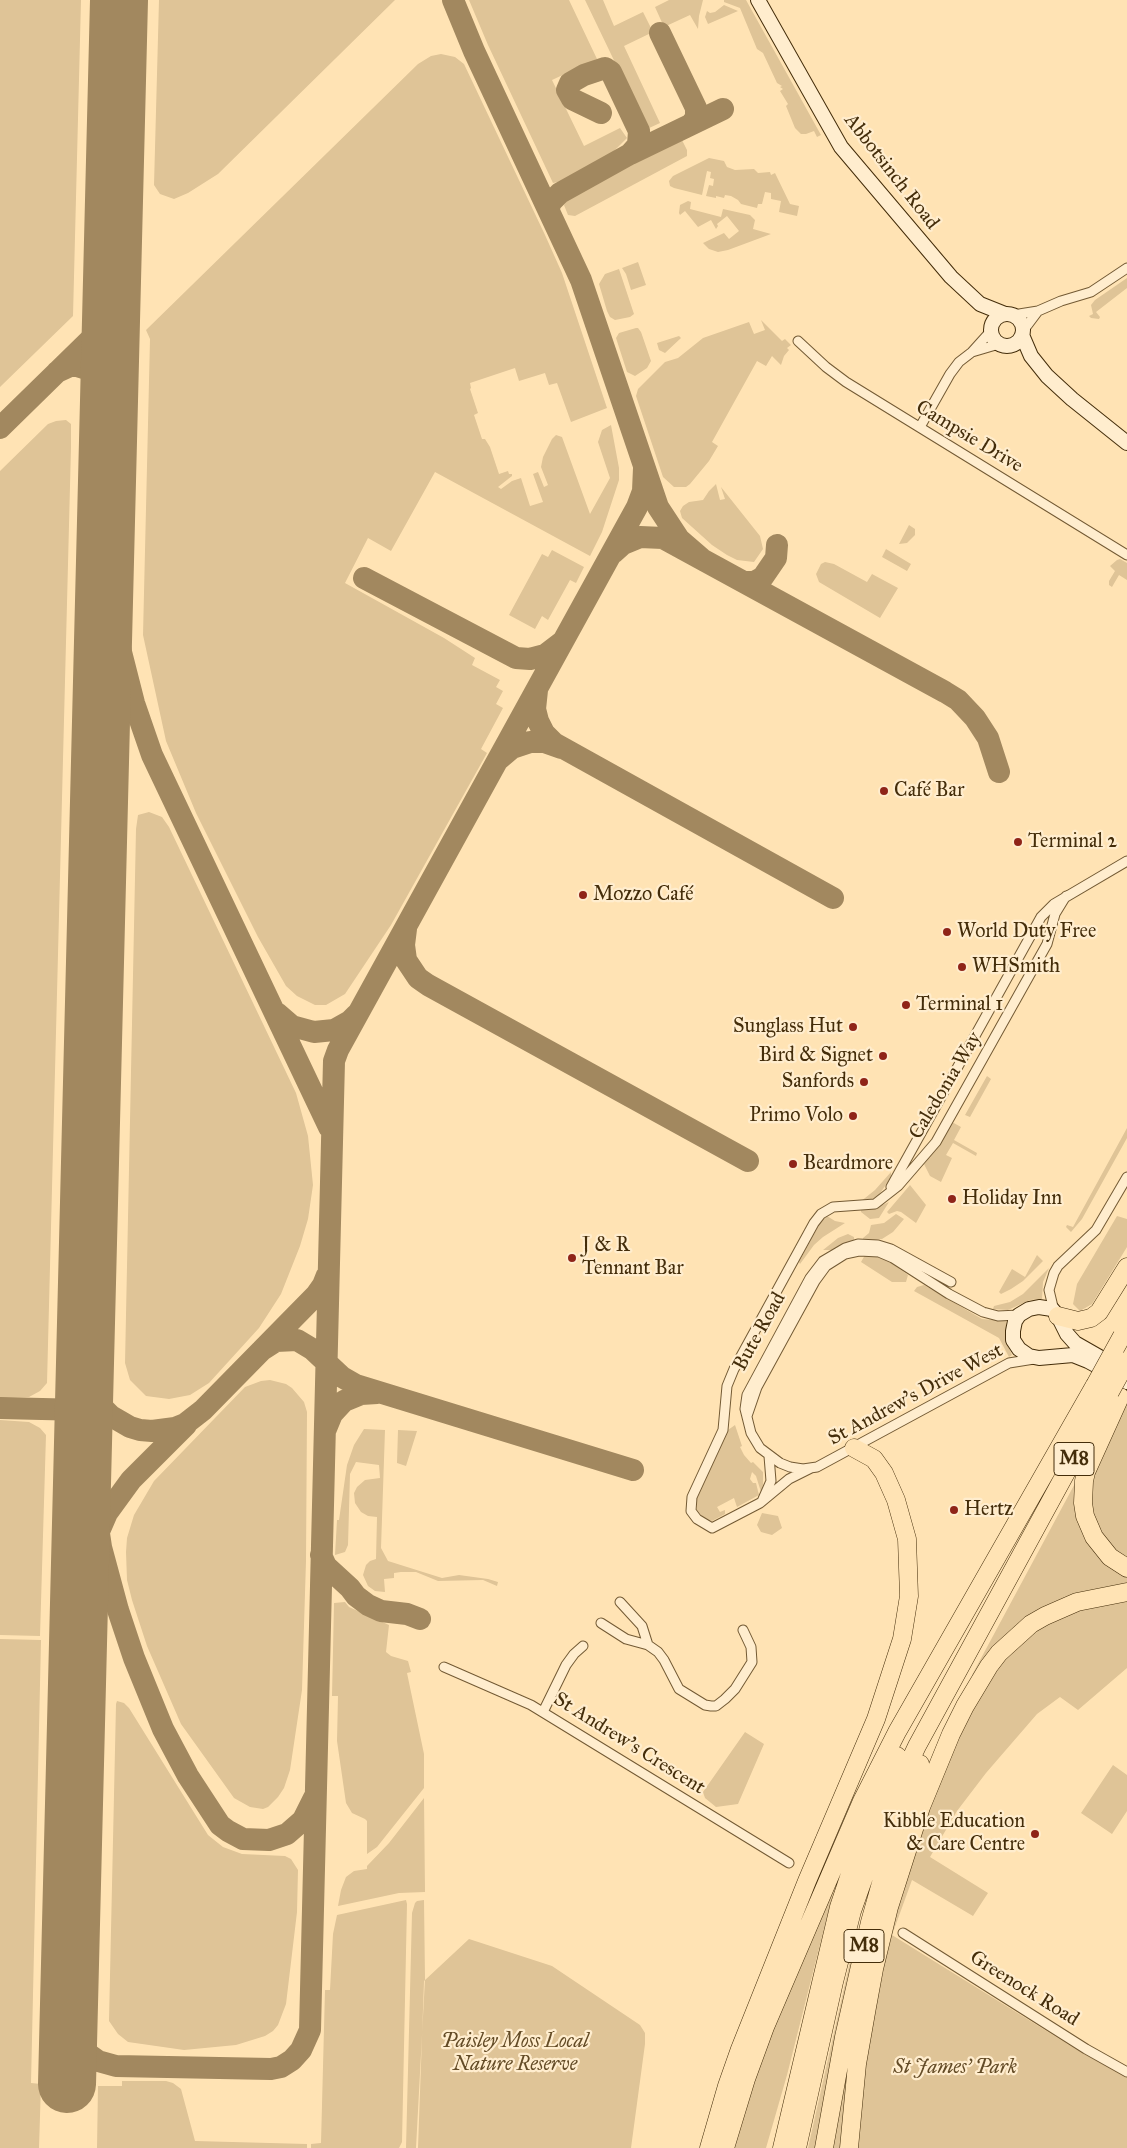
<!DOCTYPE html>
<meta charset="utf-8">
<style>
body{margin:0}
canvas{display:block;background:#ffe3b4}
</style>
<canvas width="1127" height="2148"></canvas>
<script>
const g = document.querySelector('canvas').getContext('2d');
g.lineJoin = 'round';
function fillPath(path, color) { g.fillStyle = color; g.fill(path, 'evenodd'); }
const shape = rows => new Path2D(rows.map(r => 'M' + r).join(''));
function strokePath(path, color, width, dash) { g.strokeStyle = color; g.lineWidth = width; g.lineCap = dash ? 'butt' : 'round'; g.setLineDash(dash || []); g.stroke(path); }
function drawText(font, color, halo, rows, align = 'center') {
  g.font = font + ' "IM FELL Great Primer",serif'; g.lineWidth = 4.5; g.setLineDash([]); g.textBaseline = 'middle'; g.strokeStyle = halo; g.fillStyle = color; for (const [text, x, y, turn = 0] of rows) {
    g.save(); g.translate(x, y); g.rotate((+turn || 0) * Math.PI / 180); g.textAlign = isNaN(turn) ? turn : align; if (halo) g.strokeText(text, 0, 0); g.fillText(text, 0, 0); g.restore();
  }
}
fillPath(shape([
 [0,0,81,0,73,316,0,387],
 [159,0,395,0,218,174,188,193,174,199,160,194,154,185],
 [469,0,569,0,597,59,552,80,584,146,620,128,627,138,611,154,571,179,553,183,488,45],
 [585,0,603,0,614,26,643,12,653,32,624,46,660,123,647,129],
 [669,0,703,0,699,16,698,29,690,15,664,27,655,7],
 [724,0,746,0,821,135,817,137,814,131,806,134,801,134,795,128,786,106,788,104,780,91,783,89,780,87,782,86,777,83,763,53,757,49,740,8,724,2],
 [724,5,738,11,708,24,705,17,707,11,710,13,715,12],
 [441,54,455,57,464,64,545,235,562,273,607,408,571,422,557,383,549,385,545,373,519,381,515,368,470,383,471,388,470,389,478,413,474,415,482,439,485,439,490,447,499,474,508,471,509,474,512,474,512,476,498,487,501,489,512,481,521,478,530,506,543,502,533,474,538,472,544,487,548,485,541,467,543,457,552,439,556,435,562,437,590,514,610,478,598,442,602,430,611,425,619,468,619,480,602,532,590,556,435,472,391,551,368,538,345,583,444,638,475,658,472,665,500,680,496,687,503,691,496,704,503,708,481,749,487,753,391,925,345,994,326,1005,315,1005,297,996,286,986,258,937,196,813,166,741,143,635,150,339,146,330,418,64,431,56],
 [677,137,681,138,687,150,687,156,575,216,568,215,564,205,571,196],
 [709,158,724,161,727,167,735,170,754,169,758,173,770,172,771,175,775,173,790,204,799,206,797,216,779,212,781,201,771,199,771,193,765,192,762,204,758,204,757,208,741,204,738,200,731,196,725,195,724,198,716,196,716,198,706,196,709,185,713,186,714,179,710,178,711,172,707,171,702,195,674,188,670,186,669,181,673,176],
 [688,201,691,202,690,209,721,217,723,209,750,215,755,220,753,229,771,234,728,250,718,252,709,249,703,243,724,233,729,239,739,231,727,216,717,224,718,226,716,229,711,220,698,227,685,211,680,215,679,213,680,205],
 [638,262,646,285,631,290,626,274,622,268],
 [619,269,634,314,630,317,615,320,610,317,607,311,599,284,605,274],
 [1127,278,1127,288,1096,312,1100,317,1099,319,1091,318,1089,316,1093,314,1091,305,1095,300],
 [761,320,782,341,785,339,791,345,787,348,789,350,784,356,781,365,772,356,766,366,757,361,712,442,718,446,709,461,690,484,686,487,674,487,663,477,636,396,638,389,665,362,678,358,703,338,749,322,754,334,765,330],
 [636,328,638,328,641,332,651,361,647,368,635,376,627,372,616,338,619,333],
 [679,336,681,338,665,353,659,350,657,343],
 [66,420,71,424,71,447,47,1383,40,1391,29,1397,0,1398,0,471,48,424,56,421],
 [716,484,720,500,725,499,721,487,760,536,763,549,754,562,737,560,727,555,712,545,682,518,680,511,683,506,689,502,703,500,709,491],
 [909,525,915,529,915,535,907,543,899,544],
 [886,549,911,564,907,571,882,557],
 [552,550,584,567,576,583,570,580,548,620,542,616,535,629,509,615,542,554,548,557],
 [1120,559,1127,563,1127,580,1119,575,1112,587,1109,585,1109,581,1115,571,1110,566,1117,560],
 [825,562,834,564,867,582,872,574,898,588,880,618,819,582,816,574,821,564],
 [149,812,162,817,169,827,296,1093,308,1136,313,1185,308,1219,300,1246,281,1294,259,1328,209,1383,190,1395,169,1399,146,1396,130,1380,125,1363,136,829,138,815],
 [987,1076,991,1079,970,1117,965,1115],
 [952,1122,961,1127,954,1140,977,1153,976,1156,953,1143,946,1155,952,1158,941,1182,930,1176,924,1164,944,1137],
 [1127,1128,1127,1138,1082,1219,1071,1232,1066,1227,1067,1225,1073,1227],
 [891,1172,891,1177,879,1195,871,1200,860,1202,875,1190],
 [910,1185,926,1205,916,1223,901,1212,897,1211,889,1214,887,1212],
 [889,1202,879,1218,870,1219,861,1212,861,1209,878,1207],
 [896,1214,904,1219,893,1232,882,1239,863,1242,863,1238,869,1233,871,1225,884,1223],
 [827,1216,835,1221,845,1223,823,1237,814,1245,800,1264,799,1262,819,1225],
 [1117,1216,1127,1219,1127,1247,1092,1304,1080,1311,1073,1304,1077,1284],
 [848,1234,854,1237,854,1242,832,1250,823,1250,838,1238],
 [865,1255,874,1255,889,1261,908,1275,906,1282,892,1282,861,1262],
 [1037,1255,1043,1261,1023,1281,1011,1289,1001,1294,999,1292,1012,1269,1025,1277],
 [1049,1268,1043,1282,1042,1299,1030,1300,1008,1310,993,1309,994,1306,1010,1302,1023,1294],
 [924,1285,982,1319,1006,1321,1006,1342,1012,1355,1009,1357,999,1338,914,1291,917,1287],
 [270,1380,286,1384,292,1388,304,1402,307,1412,306,1561,302,1690,290,1770,284,1788,278,1797,268,1807,263,1809,250,1807,234,1798,181,1724,147,1646,132,1600,127,1580,126,1552,127,1538,134,1515,154,1481,245,1387,261,1381],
 [1127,1399,1127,1563,1117,1557,1090,1514,1089,1476],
 [0,1420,29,1422,40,1428,46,1435,40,1636,0,1635],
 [735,1425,742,1446,740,1447,744,1455,751,1463,753,1462,763,1472,763,1485,761,1492,756,1476,752,1472,750,1479,753,1483,756,1483,759,1495,737,1507,734,1498,717,1507,720,1512,725,1510,725,1514,712,1521,708,1520,702,1516,697,1510,697,1494,728,1430],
 [364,1429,385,1430,381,1548,388,1561,442,1578,459,1575,488,1579,498,1582,497,1586,483,1580,438,1581,416,1572,401,1572,394,1573,394,1578,384,1579,385,1592,375,1591,368,1586,363,1575,366,1565,370,1561,376,1559,377,1517,368,1516,361,1512,355,1503,354,1493,357,1487,365,1480,380,1478,379,1465,356,1462,350,1474,348,1545,345,1552,335,1555,337,1520,339,1520,347,1465,354,1445],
 [398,1430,417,1431,406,1466,397,1463],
 [1079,1476,1077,1496,1127,1574,1127,1589,1068,1599,975,1677,972,1675],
 [762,1513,778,1516,782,1528,772,1535,761,1532,757,1525],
 [1127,1598,1127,1668,1078,1710,1060,1697,1037,1714,986,1773,957,1811,930,1857,988,1893,973,1916,912,1880,892,1935,1082,2053,1127,2077,1127,2148,857,2148,867,2036,911,1847,972,1704,994,1667,1027,1637,1054,1619,1099,1600],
 [345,1602,349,1607,389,1625,386,1652,391,1656,408,1661,411,1672,407,1673,424,1754,424,1788,377,1847,367,1854,367,1821,365,1819,352,1813,346,1803,337,1741,338,1696,332,1696,334,1603],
 [0,1639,41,1640,31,2083,41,2084,39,2148,0,2148],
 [117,1701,124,1703,129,1708,208,1835,223,1847,242,1854,285,1856,291,1859,298,1870,297,1912,286,2004,278,2025,273,2031,265,2036,236,2045,184,2050,128,2042,118,2034,109,2021,116,1704],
 [745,1732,764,1744,738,1804,716,1807,705,1798,703,1792],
 [1113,1765,1127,1775,1127,1811,1112,1834,1081,1813],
 [424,1798,425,1892,399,1893,338,1906,341,1890,346,1877,354,1871,367,1869,367,1866,389,1843],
 [880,1858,817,2148,808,2148,853,1948],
 [835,1885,787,2075,766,2148,715,2148,761,2055],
 [406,1900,407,1904,402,2142,399,2148,311,2148,311,2144,321,2143,325,1990,330,1990,333,1934,337,1915],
 [424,1900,425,1979,416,2148,406,2148,412,1913,415,1903,417,1901],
 [469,1939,552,1966,640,2025,645,2033,645,2044,631,2148,418,2148,424,1981],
 [854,2032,844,2148,833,2148,849,2058],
 [122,2081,166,2081,173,2083,181,2089,195,2141,307,2144,307,2148,97,2148,98,2086,122,2086]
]), '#dfc497');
strokePath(shape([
 [453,0,474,51,581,280,658,507,679,539,701,558],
 [660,33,696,108,696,118,691,124],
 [601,113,572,99,567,90,570,83,584,75,605,68,611,72,639,131,638,145,630,154],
 [549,210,550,203,560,193,630,154,723,109],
 [57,372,70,366,77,366,90,370,96,373,106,386,108,403],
 [0,428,98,332,105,321,109,309,111,291],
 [106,537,115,623,121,652,134,703,152,755,329,1127],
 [613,553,623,544,640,537,663,538,945,692,958,700,975,718,988,738,999,772],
 [364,578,516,658,530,659,545,655,562,642],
 [744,582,754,582,763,577,776,558,777,545],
 [537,690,535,709,538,721,544,733,554,743,833,898],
 [499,759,512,748,530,742,544,742,561,748],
 [406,929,404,945,406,960,418,978,428,985,748,1161],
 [277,1013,292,1026,314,1032,334,1030,350,1021,356,1015],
 [262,1350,276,1341,297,1340,312,1349,342,1377,356,1385,633,1470],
 [85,1363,92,1390,103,1408,111,1416,130,1427,140,1430,152,1431,175,1428,185,1424,203,1410,316,1295,323,1285,327,1275],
 [0,1408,84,1410],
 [83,1427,101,1547,118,1610,134,1658,163,1729,188,1776,220,1825,228,1831,243,1839,269,1840,287,1834,303,1820,314,1798],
 [325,1431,332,1414,344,1401,361,1394,377,1393],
 [321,1555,326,1566,350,1588,356,1596,368,1605,381,1611,407,1614,420,1619],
 [79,1596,90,1552,107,1513,131,1480,186,1425],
 [69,2018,74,2036,84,2051,98,2061,116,2066,271,2069,281,2067,292,2060,301,2050,310,2030,334,1061,338,1050,637,507,643,491,644,468]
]), '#a2885f', 22);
strokePath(shape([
 [67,2084,119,0]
]), '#a2885f', 58);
const street = shape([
 [1013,315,1038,311,1061,301,1091,292,1127,268],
 [1023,331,1038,311],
 [798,341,826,367,846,382,1127,555],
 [972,352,999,344],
 [920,427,950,374,959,362,972,352,990,332],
 [891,1187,1041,917,1054,904,1127,861],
 [951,1282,891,1249,878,1245,858,1244,845,1248,823,1261,810,1278,747,1395,745,1409,751,1433,760,1448,780,1463,790,1467,803,1469,817,1467,1009,1363,1034,1359],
 [1054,1311,1049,1290,1054,1273,1058,1266,1096,1230,1127,1177],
 [747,1416,757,1387,815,1281,826,1266,845,1254,859,1251,879,1252,893,1258,949,1294,983,1312,998,1316,1019,1315],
 [811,1468,789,1479,760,1503,712,1528,697,1519,691,1511,692,1497,723,1430,727,1386,734,1369,814,1223,821,1214,833,1207,875,1204,898,1186,936,1142,1047,944,1055,914,1066,896],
 [763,1499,771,1481,769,1456],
 [620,1602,642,1626,648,1645],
 [601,1623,626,1639,648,1645,658,1652,664,1660,679,1689,705,1705,711,1706,716,1706,725,1699,735,1689,752,1662,751,1647,743,1630],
 [444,1667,531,1705,789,1863],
 [543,1712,566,1665,574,1654,583,1646],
 [903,1933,1086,2049,1127,2072]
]);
const secondary = shape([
 [758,0,841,147,951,277,980,304,1005,314],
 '991 330a16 16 0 1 1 32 0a16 16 0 1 1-32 0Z',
 [1022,335,1031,356,1047,376,1072,399,1127,443],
 [1117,1367,1075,1343,1067,1334,1058,1316,1052,1309,1039,1307,1029,1309,1019,1315,1015,1321,1013,1331,1013,1340,1019,1349,1029,1356,1039,1358,1073,1355,1088,1361,1127,1382]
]);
const highway = shape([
 [1058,1316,1078,1321,1091,1318,1099,1312,1127,1267],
 [1120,1397,1086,1472,1084,1481,1083,1503,1085,1516,1094,1537,1110,1557,1127,1568],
 [709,2148,727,2086,740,2049,807,1881,876,1719,902,1639,909,1596,907,1539,896,1500,884,1473,874,1459,854,1448],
 [725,2148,746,2079,765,2027,862,1801,897,1732,1095,1385],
 [782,2148,839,1907,867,1823,897,1756],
 [797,2148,834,1982,852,1911,890,1803,917,1746,1110,1392],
 [824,2148,844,2037,870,1922,898,1823,920,1764],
 [849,2148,857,2064,867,2007,874,1969,889,1907,921,1807,951,1734,965,1706,989,1666,999,1653,1031,1624,1045,1616,1077,1602,1127,1592]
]);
strokePath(street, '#735a34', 11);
strokePath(secondary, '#442d0a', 16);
strokePath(highway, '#442d0a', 19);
strokePath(street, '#ffedce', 9);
strokePath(secondary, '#ffedce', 14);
strokePath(highway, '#ffe3b4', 18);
const highwayBridge = shape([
 [1095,1385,1122,1336],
 [1110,1392,1127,1361]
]);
strokePath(highwayBridge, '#442d0a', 19, []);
strokePath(highwayBridge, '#ffe3b4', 18);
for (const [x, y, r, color] of [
 [884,791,5,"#8f2418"],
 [1018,842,5,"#8f2418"],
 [583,895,5,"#8f2418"],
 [947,932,5,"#8f2418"],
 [962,967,5,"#8f2418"],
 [906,1005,5,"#8f2418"],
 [853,1027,5,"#8f2418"],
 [883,1056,5,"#8f2418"],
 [864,1082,5,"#8f2418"],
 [853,1116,5,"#8f2418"],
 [793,1164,5,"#8f2418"],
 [952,1199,5,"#8f2418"],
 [572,1258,5,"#8f2418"],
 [954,1510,5,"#8f2418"],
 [1035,1834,5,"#8f2418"]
]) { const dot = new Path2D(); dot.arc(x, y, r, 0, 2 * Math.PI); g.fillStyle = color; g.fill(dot); strokePath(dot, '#ffedce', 2); }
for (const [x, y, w] of [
 [1074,1459,40],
 [864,1946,40]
]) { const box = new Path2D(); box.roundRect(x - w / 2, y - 16.5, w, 33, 4); g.fillStyle = '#ffedce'; g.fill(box); strokePath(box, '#442d0a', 1); }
drawText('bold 19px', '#442d0a', null, [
 ["M8",1074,1459],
 ["M8",864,1946]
]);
drawText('20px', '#442d0a', '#ffedce', [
 ["Abbotsinch Road",891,172,52],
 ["Campsie Drive",969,437,31],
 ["Caledonia Way",946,1086,-59],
 ["Bute Road",760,1332,-61],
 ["St Andrew's Drive West",916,1395,-28],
 ["St Andrew's Crescent",629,1744,32],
 ["Greenock Road",1024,1989,32]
]);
drawText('20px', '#442d0a', '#ffedce', [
 ["Café Bar",894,791],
 ["Terminal 2",1028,842],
 ["Mozzo Café",593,895],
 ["World Duty Free",957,932],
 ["WHSmith",972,967],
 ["Terminal 1",916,1005],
 ["Sunglass Hut",843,1027,"right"],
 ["Bird & Signet",873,1056,"right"],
 ["Sanfords",854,1082,"right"],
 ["Primo Volo",843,1116,"right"],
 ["Beardmore",803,1164],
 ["Holiday Inn",962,1199],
 ["J & R",582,1246],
 ["Tennant Bar",582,1269],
 ["Hertz",964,1510],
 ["Kibble Education",1025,1822,"right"],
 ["& Care Centre",1025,1845,"right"]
], 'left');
drawText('italic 20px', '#634b26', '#ffedce', [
 ["Paisley Moss Local",515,2042],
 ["Nature Reserve",515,2065],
 ["St James' Park",955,2068]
]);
</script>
